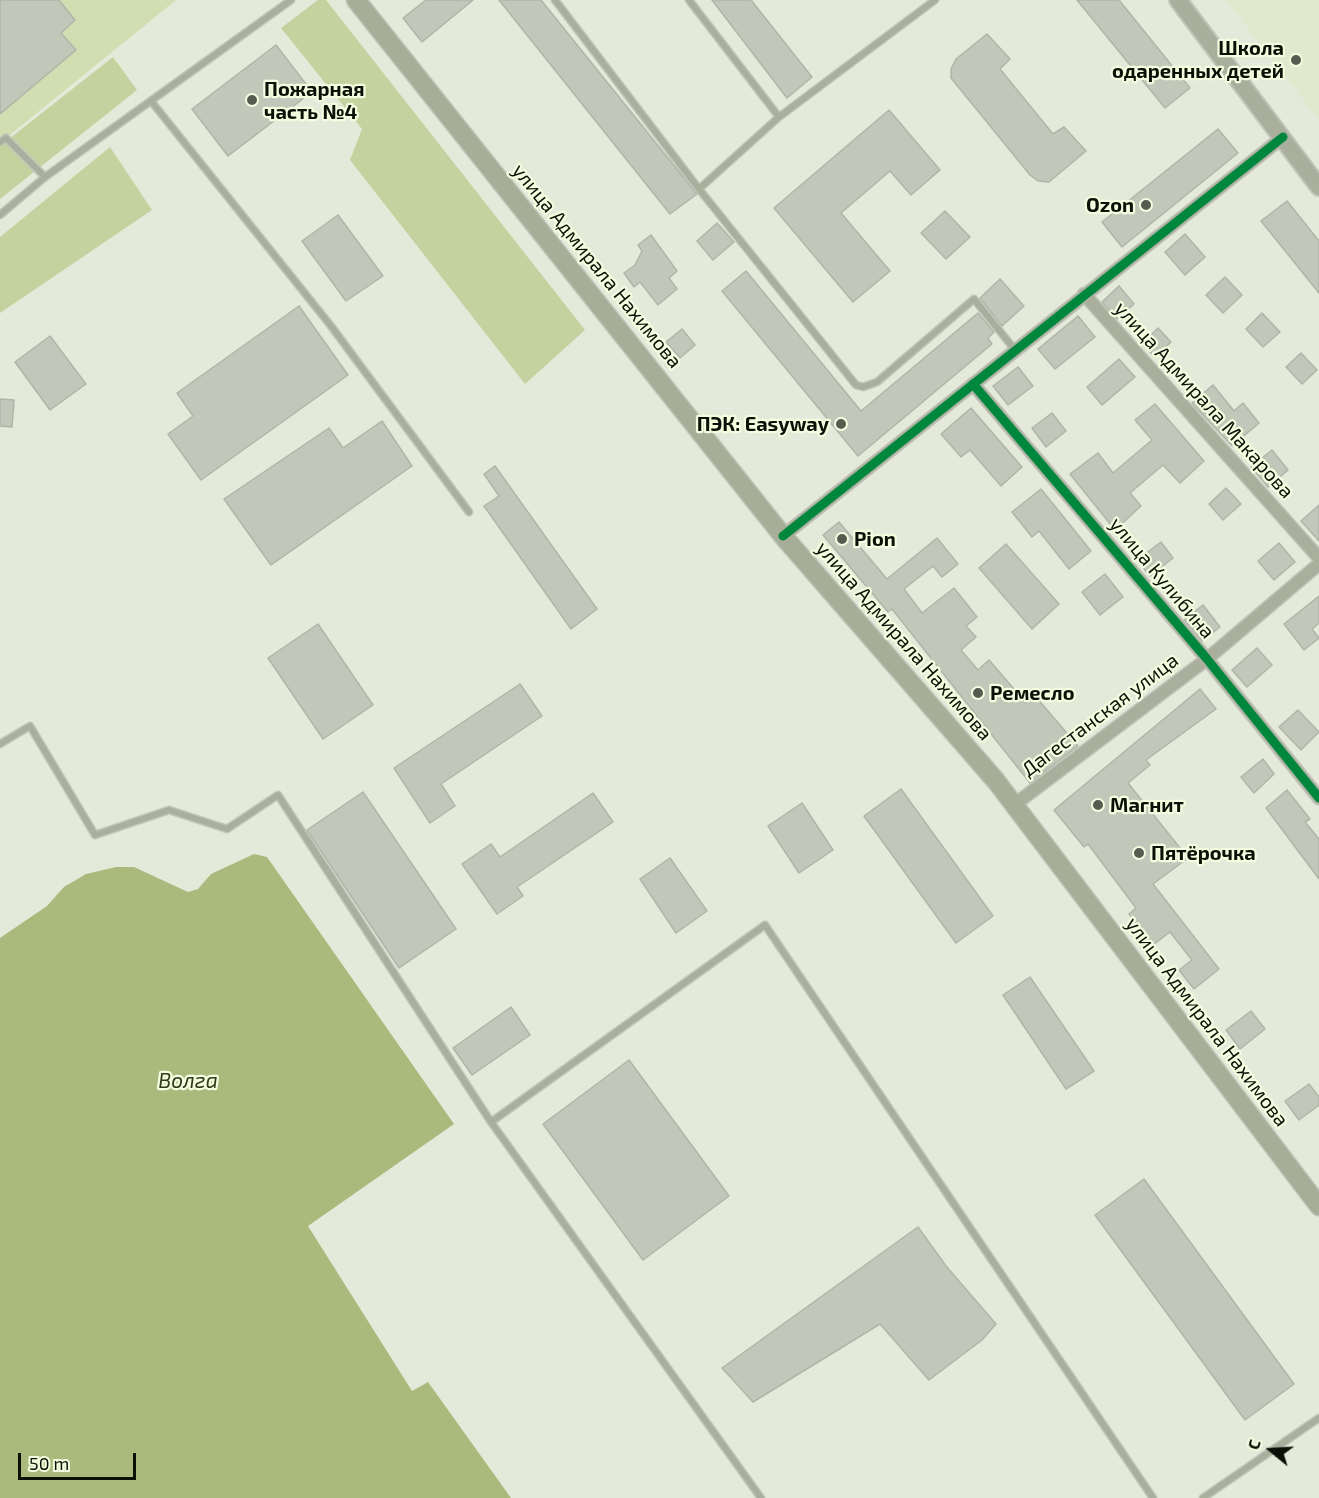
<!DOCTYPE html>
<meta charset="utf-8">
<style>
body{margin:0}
#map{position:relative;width:1319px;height:1498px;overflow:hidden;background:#e4e9d9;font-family:"Exo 2",sans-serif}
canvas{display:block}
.north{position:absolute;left:1241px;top:1420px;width:60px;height:60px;-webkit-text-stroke:4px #f3fddf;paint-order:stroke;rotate:288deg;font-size:16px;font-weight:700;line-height:24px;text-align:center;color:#0d1007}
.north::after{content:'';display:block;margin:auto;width:21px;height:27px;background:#0d1007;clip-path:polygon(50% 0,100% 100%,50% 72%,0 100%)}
.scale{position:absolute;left:18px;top:1453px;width:118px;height:27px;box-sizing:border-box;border:3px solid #0d1007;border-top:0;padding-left:8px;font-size:18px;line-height:21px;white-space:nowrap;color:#0d1007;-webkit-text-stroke:4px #f3fddf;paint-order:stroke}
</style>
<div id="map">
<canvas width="1319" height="1498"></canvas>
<div class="north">С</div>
<div class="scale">50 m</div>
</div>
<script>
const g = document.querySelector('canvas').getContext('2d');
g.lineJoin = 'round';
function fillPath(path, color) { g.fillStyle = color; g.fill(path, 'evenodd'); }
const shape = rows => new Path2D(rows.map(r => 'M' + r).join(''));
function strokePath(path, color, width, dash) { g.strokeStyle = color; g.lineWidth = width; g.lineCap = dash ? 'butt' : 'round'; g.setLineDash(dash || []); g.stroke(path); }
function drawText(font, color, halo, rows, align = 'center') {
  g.font = font + ' "Exo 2",sans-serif'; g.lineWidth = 4.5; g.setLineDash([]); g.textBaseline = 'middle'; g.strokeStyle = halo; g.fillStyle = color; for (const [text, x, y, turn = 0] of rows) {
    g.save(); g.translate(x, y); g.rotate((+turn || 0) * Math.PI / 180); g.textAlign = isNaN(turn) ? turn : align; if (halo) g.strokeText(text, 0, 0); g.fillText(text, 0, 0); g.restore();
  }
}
fillPath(shape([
 [1226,0,1319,0,1319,120]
]), '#e0e8cd');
fillPath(shape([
 [0,0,176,0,0,143]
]), '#d1deb1');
fillPath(shape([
 [318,0,326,0,585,330,525,384,350,160,362,129,281,28],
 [113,57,137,90,0,199,0,146],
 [110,147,152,210,0,313,0,237]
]), '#c4d29f');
fillPath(shape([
 [254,854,267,857,454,1124,308,1226,412,1391,428,1382,511,1498,0,1498,0,938,47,906,64,887,86,874,116,867,134,867,188,892,198,889,211,874]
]), '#aaba7d');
const building = shape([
 [0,0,59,0,75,20,61,33,76,50,0,114,0,0],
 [426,0,473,0,422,42,403,18,426,0],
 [499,0,541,0,697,194,670,214,499,0],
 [712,0,751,0,812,77,787,98,712,0],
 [1077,0,1119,0,1190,88,1165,108,1077,0],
 [987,34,1010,59,1000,69,1053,134,1064,127,1086,151,1049,182,1038,181,1030,175,951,78,951,69,956,59,987,34],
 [276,45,312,92,228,156,192,109,276,45],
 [889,110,940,170,911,195,890,171,841,213,890,271,853,302,774,208,889,110],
 [1218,129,1238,153,1122,247,1102,222,1218,129],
 [1287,201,1319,241,1319,293,1261,221,1287,201],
 [945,211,970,237,946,259,921,233,945,211],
 [338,215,383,276,346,301,302,241,338,215],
 [717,223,734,242,713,260,697,241,717,223],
 [1185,234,1205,257,1185,275,1165,252,1185,234],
 [651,235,677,271,669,278,677,289,658,305,640,282,634,287,624,273,635,265,642,251,638,245,651,235],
 [746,271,861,411,978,313,994,332,988,338,992,344,858,456,722,291,746,271],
 [1225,277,1242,295,1223,313,1206,295,1225,277],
 [1000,279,1024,306,1002,326,980,298,1000,279],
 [1119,286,1134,304,1117,319,1102,302,1119,286],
 [299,306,348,375,201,480,168,434,193,416,177,393,299,306],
 [1262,313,1280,332,1263,347,1246,329,1262,313],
 [1078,316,1095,337,1055,369,1038,349,1078,316],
 [1158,328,1171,342,1155,357,1142,344,1158,328],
 [682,329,695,345,680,358,666,342,682,329],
 [50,336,86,384,50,410,15,362,50,336],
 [1301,353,1317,370,1302,384,1286,367,1301,353],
 [1119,359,1135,377,1102,405,1087,387,1119,359],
 [1018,367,1033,386,1008,405,993,386,1018,367],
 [1213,385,1234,411,1243,403,1259,423,1232,446,1192,403,1213,385],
 [0,399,14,400,12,427,0,426,0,399],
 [1155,404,1204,461,1180,483,1163,465,1130,493,1141,506,1115,530,1070,474,1098,453,1113,473,1152,440,1135,420,1155,404],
 [971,408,1022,467,1001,486,970,450,961,457,941,434,971,408],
 [1052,413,1066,431,1046,447,1032,428,1052,413],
 [382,421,412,466,271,565,224,499,329,428,343,448,382,421],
 [1272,450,1288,470,1268,487,1251,467,1272,450],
 [495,466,597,609,571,629,484,506,499,496,484,474,495,466],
 [1226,488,1241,504,1223,520,1209,504,1226,488],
 [1041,489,1091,551,1069,569,1039,531,1032,537,1012,512,1041,489],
 [1319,505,1319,541,1301,521,1319,505],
 [839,522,887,579,937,538,958,564,942,577,933,566,904,589,922,613,954,588,977,617,966,626,976,637,961,650,978,670,989,660,1026,703,1035,696,1078,746,1030,783,892,609,888,612,823,535,839,522],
 [1161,542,1173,558,1150,576,1137,560,1161,542],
 [1279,543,1295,562,1274,580,1258,561,1279,543],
 [1006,544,1059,604,1032,629,979,568,1006,544],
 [1105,574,1123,597,1100,615,1082,592,1105,574],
 [1319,596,1319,623,1312,629,1319,638,1304,650,1284,624,1319,596],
 [1203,605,1220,627,1202,641,1184,620,1203,605],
 [318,624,373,705,323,739,268,658,318,624],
 [1257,648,1272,665,1247,687,1232,670,1257,648],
 [520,684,542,716,441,784,455,806,430,823,394,768,520,684],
 [1200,689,1216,709,1146,760,1150,765,1128,783,1188,858,1153,884,1219,969,1194,989,1179,970,1192,960,1170,932,1153,945,1129,914,1136,908,1088,844,1084,847,1054,810,1200,689],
 [1298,710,1319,732,1301,750,1279,727,1298,710],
 [1263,759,1274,774,1254,793,1241,777,1263,759],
 [901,789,993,916,956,943,864,816,901,789],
 [1287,790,1310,819,1305,822,1319,839,1319,879,1266,808,1287,790],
 [363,792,456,929,399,968,307,830,363,792],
 [593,793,613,822,517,887,523,896,497,914,462,864,491,844,500,857,593,793],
 [802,803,833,850,799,873,768,826,802,803],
 [670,858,707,911,676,933,640,879,670,858],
 [1030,977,1094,1071,1066,1089,1003,995,1030,977],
 [511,1007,530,1035,472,1075,453,1048,511,1007],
 [1251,1011,1265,1029,1240,1049,1226,1030,1251,1011],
 [629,1060,729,1196,643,1260,543,1124,629,1060],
 [1309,1084,1319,1097,1319,1105,1299,1120,1285,1101,1309,1084],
 [1144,1179,1294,1384,1245,1420,1095,1215,1144,1179],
 [918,1227,946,1266,996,1324,982,1340,929,1380,880,1324,753,1402,722,1368,918,1227]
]);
fillPath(building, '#c3c7ba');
strokePath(building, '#b1b5a9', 1.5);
const service = shape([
 [555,0,699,189,856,385,863,387,877,382,974,299,1015,350],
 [689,0,779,117],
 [151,101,331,326,469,512],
 [0,142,6,138,45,177],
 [699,189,779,117,935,0],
 [0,215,45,177,291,0],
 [0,744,30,726,95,835,169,810,227,829,278,795,491,1122],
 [761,1498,491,1122,765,925,1153,1498],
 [1203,1498,1319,1418]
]);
const minor = shape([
 [1084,294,1319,558],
 [973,384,1207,659,1319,798],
 [783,536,1283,137],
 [1014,805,1207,659,1319,564]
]);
const tertiary = shape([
 [1178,0,1319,187]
]);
const secondary = shape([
 [356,0,783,536,996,781,1319,1206]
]);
strokePath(service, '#c1c5b9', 9);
strokePath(minor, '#c1c5b9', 15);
strokePath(tertiary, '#c1c5b9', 20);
strokePath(secondary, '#c1c5b9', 21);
strokePath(service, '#a9ae9d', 6);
strokePath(minor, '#a9ae9d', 12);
strokePath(tertiary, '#a9ae9d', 16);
strokePath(secondary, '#a8ad98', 18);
strokePath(shape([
 [973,384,1207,659,1319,798],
 [783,536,1283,137]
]), '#00873e', 9);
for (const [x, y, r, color] of [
 [1296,60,6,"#585c50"],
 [252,100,6,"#585c50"],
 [1146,205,6,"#585c50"],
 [841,424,6,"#585c50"],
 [842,539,6,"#585c50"],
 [978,693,6,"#585c50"],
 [1098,805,6,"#585c50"],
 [1139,853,6,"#585c50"]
]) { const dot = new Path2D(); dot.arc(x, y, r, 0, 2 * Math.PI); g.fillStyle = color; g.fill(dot); strokePath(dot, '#f3fddf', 2); }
drawText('bold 20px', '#0d1007', '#f3fddf', [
 ["Школа",1284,48,"right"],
 ["одаренных детей",1284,71,"right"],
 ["Пожарная",264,89],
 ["часть №4",264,112],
 ["Ozon",1134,205,"right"],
 ["ПЭК: Easyway",829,424,"right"],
 ["Pion",854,539],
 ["Ремесло",990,693],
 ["Магнит",1110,805],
 ["Пятёрочка",1151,853]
], 'left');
drawText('20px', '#0d1007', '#f3fddf', [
 ["улица Адмирала Нахимова",597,266,51],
 ["улица Адмирала Макарова",1204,400,48],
 ["улица Кулибина",1162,578,50],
 ["улица Адмирала Нахимова",904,641,49],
 ["Дагестанская улица",1100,715,-37],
 ["улица Адмирала Нахимова",1207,1022,53]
]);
drawText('italic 21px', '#323b18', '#f3fddf', [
 ["Волга",188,1081]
]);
</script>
